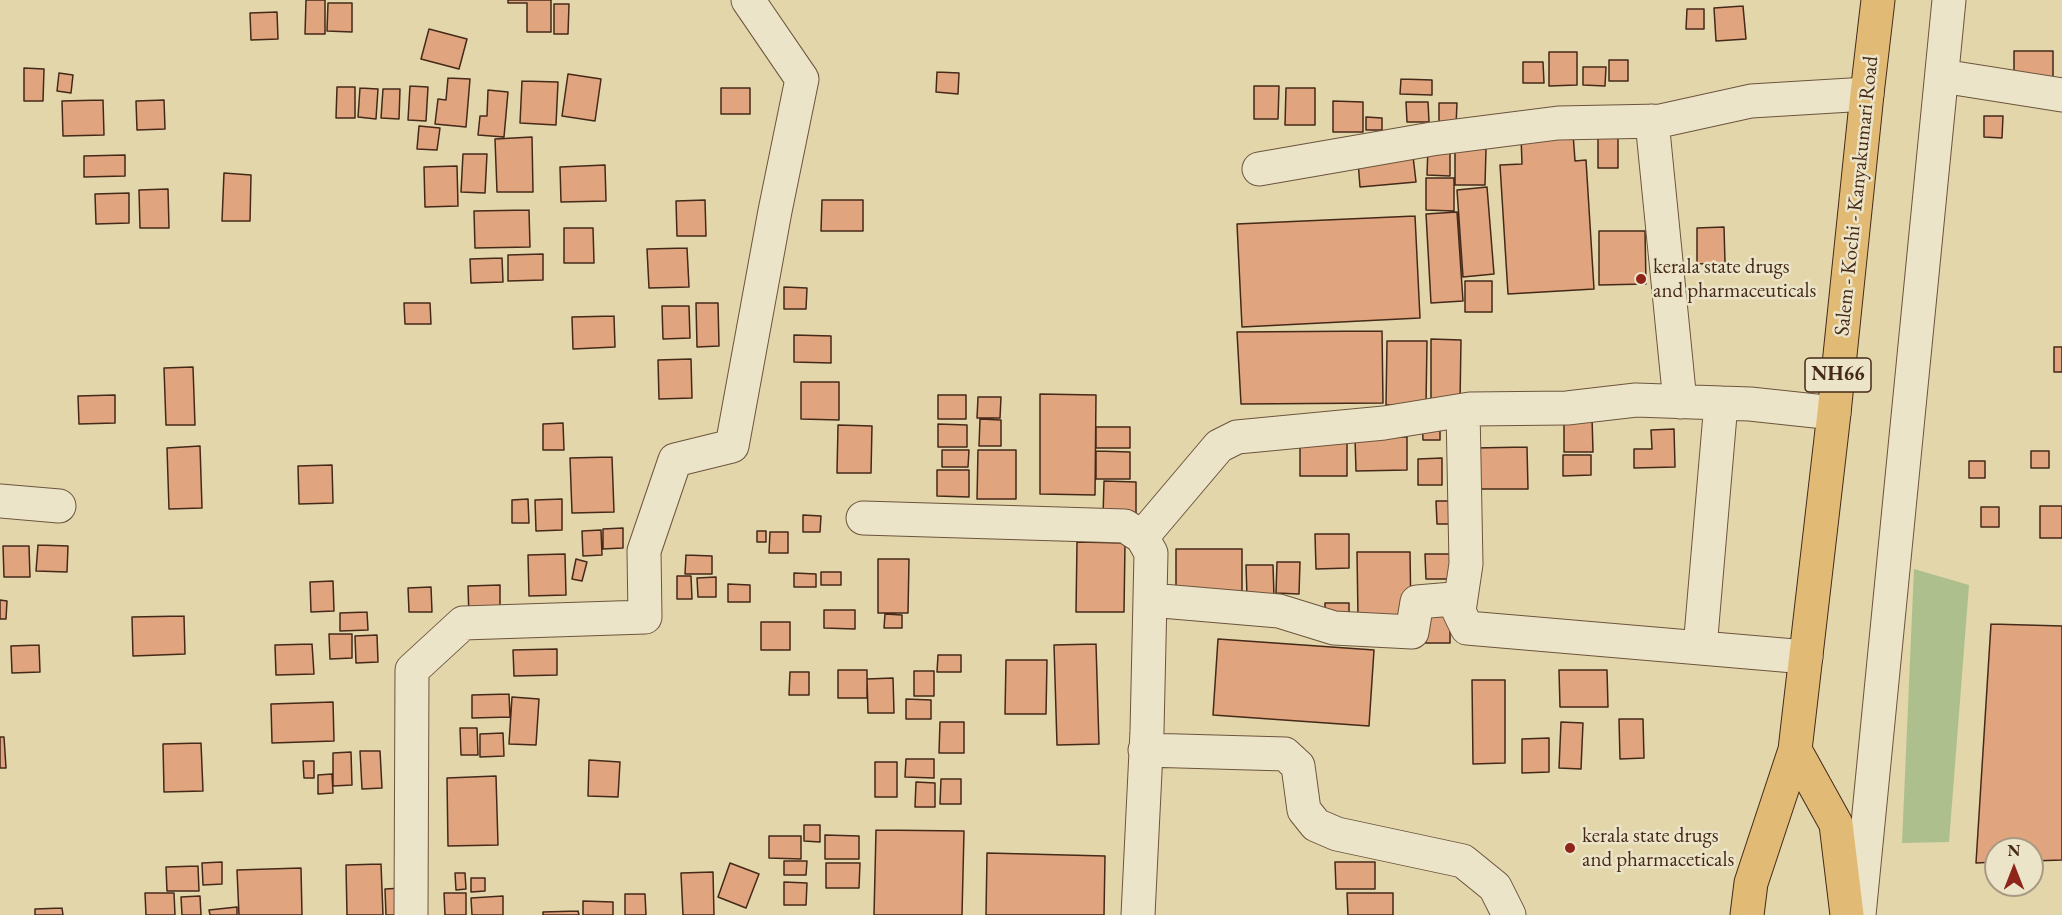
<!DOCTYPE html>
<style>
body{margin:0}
#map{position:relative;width:2062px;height:915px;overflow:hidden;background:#e2d6aa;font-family:"EB Garamond",serif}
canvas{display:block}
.north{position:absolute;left:1984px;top:837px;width:60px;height:60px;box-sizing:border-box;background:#ece4c8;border:2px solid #a99982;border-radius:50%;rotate:0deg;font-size:16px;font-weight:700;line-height:24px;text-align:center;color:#452919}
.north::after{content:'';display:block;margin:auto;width:21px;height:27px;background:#8f2418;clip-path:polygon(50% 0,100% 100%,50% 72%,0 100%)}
</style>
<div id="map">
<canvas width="2062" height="915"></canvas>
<div class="north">N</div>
</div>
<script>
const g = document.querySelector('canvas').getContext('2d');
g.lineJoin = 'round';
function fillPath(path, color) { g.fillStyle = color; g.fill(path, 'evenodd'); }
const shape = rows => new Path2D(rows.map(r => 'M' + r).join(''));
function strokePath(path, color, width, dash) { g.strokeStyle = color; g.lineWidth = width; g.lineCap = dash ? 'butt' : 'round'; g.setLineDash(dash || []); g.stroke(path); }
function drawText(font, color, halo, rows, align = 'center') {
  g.font = font + ' "EB Garamond",serif'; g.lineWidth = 5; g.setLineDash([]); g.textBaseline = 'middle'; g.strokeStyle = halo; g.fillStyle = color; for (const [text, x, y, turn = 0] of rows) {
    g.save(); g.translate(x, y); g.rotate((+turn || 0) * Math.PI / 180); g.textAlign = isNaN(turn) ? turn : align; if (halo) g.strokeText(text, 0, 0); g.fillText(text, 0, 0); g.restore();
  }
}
fillPath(shape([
 [1914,569,1969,585,1949,842,1902,843]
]), '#adbf8d');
const building = shape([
 [306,0,325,0,325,34,305,34,306,0],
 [508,0,551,0,551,32,527,32,527,3,508,3,508,0],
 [328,3,352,3,352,32,327,31,328,3],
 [554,4,569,4,568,34,554,34,554,4],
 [1743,6,1746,39,1716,41,1714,8,1743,6],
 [1687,9,1704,9,1704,29,1686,29,1687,9],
 [277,12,278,39,251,40,250,13,277,12],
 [429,29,467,39,459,69,421,59,429,29],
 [2014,51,2053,51,2053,78,2014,77,2014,51],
 [1549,52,1577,52,1577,85,1549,86,1549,52],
 [1609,60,1628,60,1628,81,1609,81,1609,60],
 [1523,62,1543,62,1544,83,1523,83,1523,62],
 [1583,67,1606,67,1605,86,1583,85,1583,67],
 [24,68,44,69,43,101,24,101,24,68],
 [937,72,959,73,958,94,936,92,937,72],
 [59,73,73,75,71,93,57,91,59,73],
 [568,74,601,79,595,121,562,116,568,74],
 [448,78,470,79,466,127,435,124,438,99,446,100,448,78],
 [1401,79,1432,80,1432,95,1400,94,1401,79],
 [522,81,558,82,556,125,520,123,522,81],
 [410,86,428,87,426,121,408,120,410,86],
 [1254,86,1279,86,1278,119,1254,119,1254,86],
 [337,87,355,87,355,118,336,118,337,87],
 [360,88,378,89,376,119,358,117,360,88],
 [721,88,750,88,750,114,721,114,721,88],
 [1286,88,1315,88,1315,125,1285,125,1286,88],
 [383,89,400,89,399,119,381,118,383,89],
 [488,90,508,92,504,137,478,135,480,116,487,116,488,90],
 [103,100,104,135,63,136,62,101,103,100],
 [164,100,165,129,137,130,136,101,164,100],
 [1333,101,1363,102,1363,132,1333,132,1333,101],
 [1406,102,1428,102,1429,122,1407,122,1406,102],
 [1439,103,1457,103,1456,126,1439,126,1439,103],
 [1984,116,2003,116,2002,138,1984,137,1984,116],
 [1366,117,1382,118,1382,130,1366,130,1366,117],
 [419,126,440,128,437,150,417,149,419,126],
 [1573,133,1575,161,1586,160,1594,289,1508,294,1500,165,1522,164,1521,136,1573,133],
 [1598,136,1618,136,1618,168,1598,168,1598,136],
 [532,137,533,192,497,192,495,139,532,137],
 [1428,147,1450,147,1450,176,1427,175,1428,147],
 [1455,148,1486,149,1485,185,1455,185,1455,148],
 [463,154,487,154,485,193,461,192,463,154],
 [125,155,125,176,84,177,84,156,125,155],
 [1413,156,1416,182,1360,187,1358,161,1413,156],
 [605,165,606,201,561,202,560,167,605,165],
 [457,166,458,206,425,207,424,167,457,166],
 [224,173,251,175,250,221,222,221,224,173],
 [1426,178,1454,178,1454,211,1426,210,1426,178],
 [1487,187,1494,274,1463,277,1457,190,1487,187],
 [168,189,169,228,140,228,139,190,168,189],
 [129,193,129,223,96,224,95,194,129,193],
 [705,200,706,236,677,236,676,201,705,200],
 [822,200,863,200,863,231,821,231,822,200],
 [529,210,530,247,475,248,474,211,529,210],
 [1457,212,1463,301,1431,303,1426,214,1457,212],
 [1415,216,1420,318,1242,327,1237,224,1415,216],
 [1724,227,1725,263,1697,264,1697,228,1724,227],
 [564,228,593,228,594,263,564,263,564,228],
 [1599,231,1645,231,1646,284,1599,285,1599,231],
 [687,248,689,287,649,288,647,249,687,248],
 [543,254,543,280,508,281,508,255,543,254],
 [502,258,503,282,471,283,470,259,502,258],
 [1465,281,1492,281,1492,312,1465,312,1465,281],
 [784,287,807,288,806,309,784,309,784,287],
 [404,303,430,303,431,324,405,324,404,303],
 [696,303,718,303,719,346,697,347,696,303],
 [662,306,689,306,690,338,663,339,662,306],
 [614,316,615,347,573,349,572,317,614,316],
 [1382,331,1383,403,1241,404,1237,332,1382,331],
 [794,335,831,336,831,363,794,362,794,335],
 [1431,339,1461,340,1460,402,1431,402,1431,339],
 [1387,341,1427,341,1426,405,1386,405,1387,341],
 [2054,347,2062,347,2062,372,2054,372,2054,347],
 [691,359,692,398,659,399,658,360,691,359],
 [193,367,195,425,166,425,164,368,193,367],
 [801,382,839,382,839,420,801,419,801,382],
 [1040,394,1096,395,1095,495,1040,494,1040,394],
 [115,395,115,423,79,424,78,396,115,395],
 [938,395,966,395,966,419,938,419,938,395],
 [978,397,1001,397,1000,418,977,418,978,397],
 [1422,417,1440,417,1440,440,1423,440,1422,417],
 [1592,417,1593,452,1564,452,1564,418,1592,417],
 [980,419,1001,420,1001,446,979,446,980,419],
 [563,423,564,450,543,450,543,424,563,423],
 [938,424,967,425,967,447,938,447,938,424],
 [838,425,872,426,871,473,837,473,838,425],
 [1096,427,1130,427,1130,448,1096,448,1096,427],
 [1674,429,1675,467,1634,468,1634,449,1652,449,1651,430,1674,429],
 [1355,437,1407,437,1407,470,1356,471,1355,437],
 [1347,438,1347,476,1300,476,1300,439,1347,438],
 [200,446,202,508,169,509,167,448,200,446],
 [1527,447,1528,489,1476,489,1475,448,1527,447],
 [942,450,969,450,968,467,942,467,942,450],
 [978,450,1016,450,1016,499,977,499,978,450],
 [1096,451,1130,452,1130,479,1096,479,1096,451],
 [2031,451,2049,451,2049,468,2031,468,2031,451],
 [1563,455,1591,455,1591,475,1563,476,1563,455],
 [612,457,614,512,572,513,570,458,612,457],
 [1442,458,1442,485,1418,485,1418,459,1442,458],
 [1969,461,1985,461,1985,478,1969,478,1969,461],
 [332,465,333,503,299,504,298,466,332,465],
 [937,470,969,470,969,497,937,496,937,470],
 [1104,481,1136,482,1136,517,1103,517,1104,481],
 [528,499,529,523,512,523,512,500,528,499],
 [562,499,562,530,536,531,535,500,562,499],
 [1436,501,1458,501,1459,524,1437,524,1436,501],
 [2040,506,2062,506,2062,538,2040,538,2040,506],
 [1981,507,1999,507,1999,527,1981,527,1981,507],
 [803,515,821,516,820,532,803,532,803,515],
 [623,528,623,548,603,549,603,529,623,528],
 [601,530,602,555,583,556,582,531,601,530],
 [757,531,766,531,766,542,757,542,757,531],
 [770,532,788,532,788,553,769,553,770,532],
 [1315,534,1349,534,1349,568,1316,569,1315,534],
 [1077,542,1125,543,1124,612,1076,612,1077,542],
 [38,545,68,546,67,572,36,571,38,545],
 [3,546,29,546,30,577,4,577,3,546],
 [1176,549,1242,549,1242,595,1176,594,1176,549],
 [1357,552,1410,552,1411,616,1358,617,1357,552],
 [565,554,566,595,529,596,528,555,565,554],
 [1425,554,1458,554,1458,579,1426,579,1425,554],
 [686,555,712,556,712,574,685,574,686,555],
 [576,559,587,562,582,581,572,579,576,559],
 [878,559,909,559,908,613,878,613,878,559],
 [1277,562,1300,562,1299,594,1276,593,1277,562],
 [1246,565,1273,565,1274,597,1247,597,1246,565],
 [821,572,841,572,841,585,821,585,821,572],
 [794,573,816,574,816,587,794,587,794,573],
 [677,576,691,576,692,599,677,599,677,576],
 [716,577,716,597,698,597,697,578,716,577],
 [333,581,334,611,311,612,310,582,333,581],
 [728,584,750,585,750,602,728,602,728,584],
 [500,585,500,617,469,618,468,586,500,585],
 [431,587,432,612,409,612,408,588,431,587],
 [0,600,7,601,6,619,0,619,0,600],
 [1325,603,1349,603,1349,623,1325,623,1325,603],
 [1422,605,1450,605,1450,643,1423,643,1422,605],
 [824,610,855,610,855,629,824,628,824,610],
 [367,612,368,630,340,631,340,613,367,612],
 [885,614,902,615,902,628,884,628,885,614],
 [184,616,185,654,133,656,132,617,184,616],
 [761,622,790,622,790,650,761,650,761,622],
 [1991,624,2062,626,2062,860,2032,861,2032,849,1996,849,1996,862,1976,863,1991,624],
 [329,634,352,634,352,658,330,659,329,634],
 [377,635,378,662,356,663,355,636,377,635],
 [1218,639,1374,650,1369,726,1213,715,1218,639],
 [312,644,314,674,276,675,275,645,312,644],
 [1096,644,1099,744,1057,745,1054,645,1096,644],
 [39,645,40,672,12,673,11,646,39,645],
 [557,649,557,675,514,676,513,650,557,649],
 [938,655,961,655,961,672,937,672,938,655],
 [1006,660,1047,660,1046,714,1005,714,1006,660],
 [838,670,867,670,867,698,838,698,838,670],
 [1559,670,1607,670,1608,707,1560,707,1559,670],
 [914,671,934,671,934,696,914,696,914,671],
 [790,672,809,672,809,695,789,695,790,672],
 [893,678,894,713,868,713,867,679,893,678],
 [1472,680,1505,680,1505,763,1473,764,1472,680],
 [509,694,510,717,472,718,472,695,509,694],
 [512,697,539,699,536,745,509,744,512,697],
 [906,699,931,700,931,719,906,719,906,699],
 [333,702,334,741,272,743,271,704,333,702],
 [1619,719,1643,719,1644,758,1620,759,1619,719],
 [940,722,964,722,964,753,939,753,940,722],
 [1561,722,1583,723,1581,769,1559,768,1561,722],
 [460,728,477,728,478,755,461,755,460,728],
 [503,733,504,756,480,757,480,734,503,733],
 [0,737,4,737,6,768,0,768,0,737],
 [1549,738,1549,772,1522,773,1522,739,1549,738],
 [201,743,203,791,164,792,163,744,201,743],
 [360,751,380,751,382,788,362,789,360,751],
 [351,752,352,785,333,786,333,753,351,752],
 [906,759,934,759,934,778,905,777,906,759],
 [589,760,620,762,618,797,588,796,589,760],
 [303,761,314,761,314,778,304,778,303,761],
 [875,762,897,762,897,797,875,797,875,762],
 [332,774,333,793,318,794,318,775,332,774],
 [496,776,498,845,448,846,447,778,496,776],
 [941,779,961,779,961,804,940,804,941,779],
 [916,782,935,783,935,807,915,807,916,782],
 [804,825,820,825,820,842,804,841,804,825],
 [876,830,964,831,962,915,874,915,876,830],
 [825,835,859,836,859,859,825,859,825,835],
 [769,836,801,836,801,859,769,858,769,836],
 [987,853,1105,856,1104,915,986,915,987,853],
 [784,861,807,861,806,875,784,875,784,861],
 [222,862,222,884,203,885,202,863,222,862],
 [1335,862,1375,862,1375,889,1336,889,1335,862],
 [730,863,759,874,746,908,718,897,730,863],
 [826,863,860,863,859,888,826,888,826,863],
 [381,864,383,915,347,915,346,865,381,864],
 [198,866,199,891,167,891,166,867,198,866],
 [301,868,302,915,239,915,237,870,301,868],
 [713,872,714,915,683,915,681,873,713,872],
 [455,873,465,873,466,889,456,890,455,873],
 [471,878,485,878,485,891,471,892,471,878],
 [784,882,807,883,806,905,784,905,784,882],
 [403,888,404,915,386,915,385,889,403,888],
 [145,893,174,893,175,915,146,915,145,893],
 [444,893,466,893,466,915,445,915,444,893],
 [1347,893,1393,893,1393,915,1348,915,1347,893],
 [625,894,645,894,646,915,625,915,625,894],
 [200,896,201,915,182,915,181,897,200,896],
 [503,896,503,915,472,915,471,898,503,896],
 [583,901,613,902,613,915,583,915,583,901],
 [237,907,237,915,210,915,209,910,237,907],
 [62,908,63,915,35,915,35,909,62,908],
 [578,911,579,915,543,915,543,912,578,911]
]);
fillPath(building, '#e0a57e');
strokePath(building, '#452919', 1.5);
const minor = shape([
 [1942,76,2062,95],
 [1652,121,1680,402],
 [1259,169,1432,139,1558,123,1660,121,1751,101,1867,94],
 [0,501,59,506],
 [863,518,1125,526,1142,537,1151,553,1147,731,1138,915],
 [1142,537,1219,446,1237,437,1384,423,1470,409,1567,408,1636,400,1750,404,1834,413],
 [1150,600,1279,611,1334,628,1412,632,1417,602,1453,599,1467,628,1806,657],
 [1459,611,1466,564,1463,410],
 [1700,648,1721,403],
 [1145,750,1285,754,1298,766,1304,810,1316,825,1337,834,1463,861,1495,887,1509,915],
 [411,915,412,670,463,623,645,617,644,551,675,460,732,446,775,211,802,79,748,0],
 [1859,915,1949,0]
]);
const highway = shape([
 [1795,750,1836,824,1847,915],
 [1747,915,1751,883,1795,750,1834,413,1867,94,1878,0]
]);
strokePath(minor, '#6c543d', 35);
strokePath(highway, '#452919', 35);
strokePath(minor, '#ece4c8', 33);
strokePath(highway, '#e1bb75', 33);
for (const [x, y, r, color] of [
 [1641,279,6,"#8f2418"],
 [1570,848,6,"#8f2418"]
]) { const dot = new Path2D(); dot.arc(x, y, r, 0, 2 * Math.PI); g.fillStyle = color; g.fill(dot); strokePath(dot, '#ece4c8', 2); }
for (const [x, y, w] of [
 [1838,375,66]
]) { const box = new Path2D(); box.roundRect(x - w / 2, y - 17, w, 34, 4.5); g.fillStyle = '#ece4c8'; g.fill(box); strokePath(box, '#452919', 1.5); }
drawText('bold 20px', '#452919', null, [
 ["NH66",1838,375]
]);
drawText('21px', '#452919', '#ece4c8', [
 ["Salem - Kochi - Kanyakumari Road",1857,196,-84]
]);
drawText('21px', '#452919', '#ece4c8', [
 ["kerala state drugs",1653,267],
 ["and pharmaceuticals",1653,291],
 ["kerala state drugs",1582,836],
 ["and pharmaceticals",1582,860]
], 'left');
</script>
